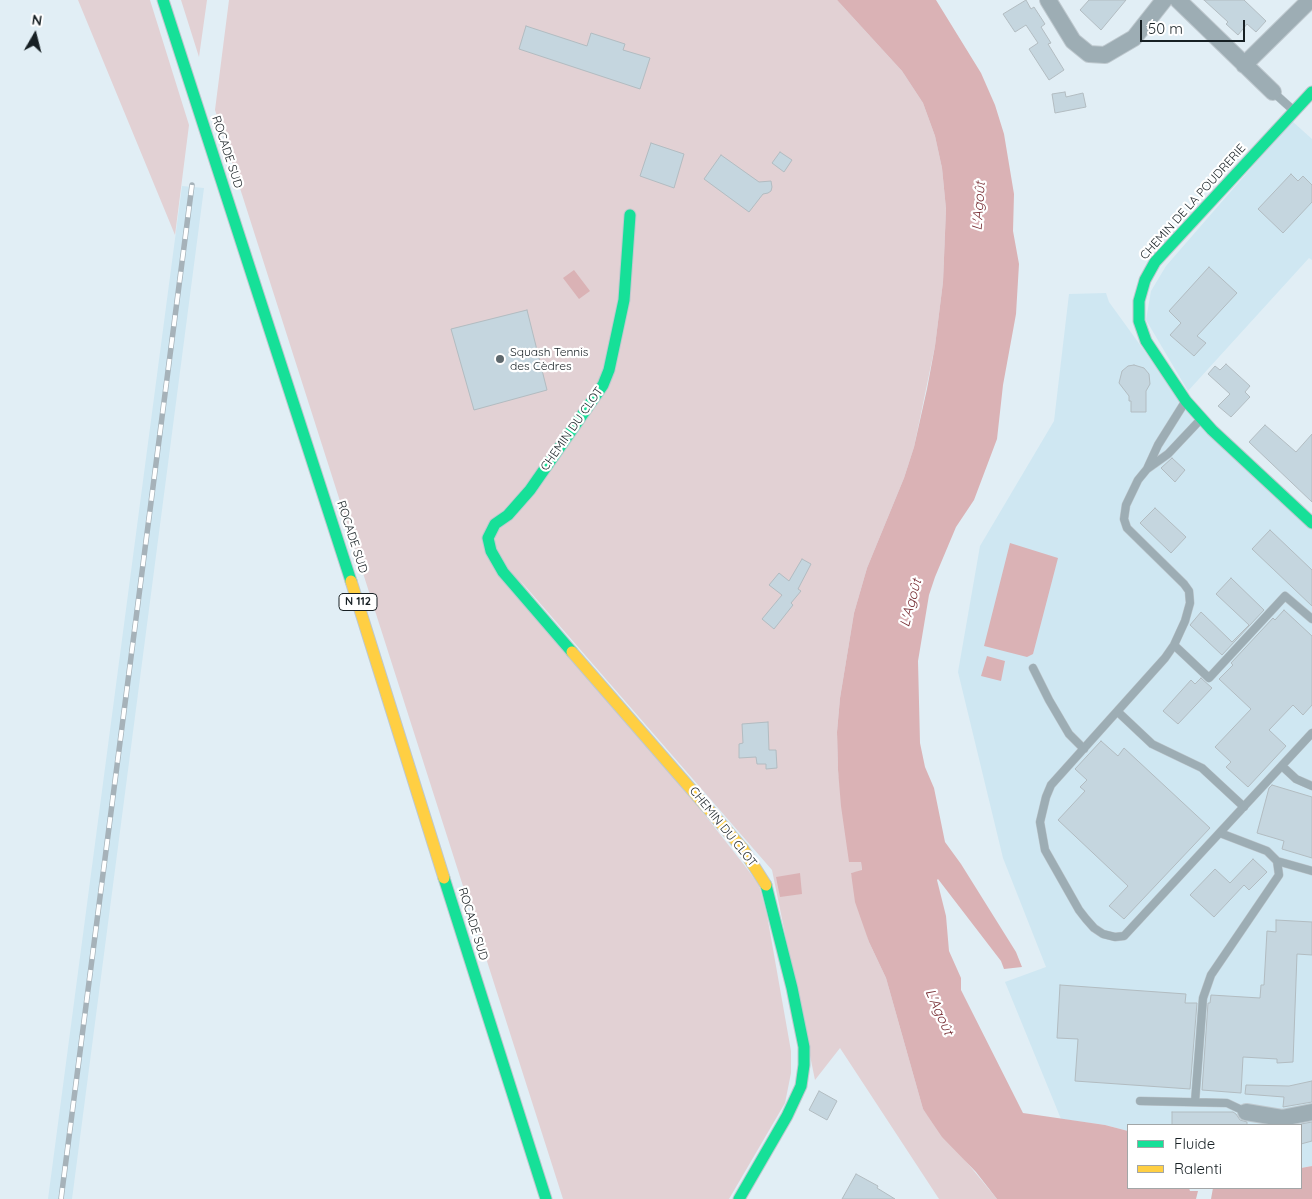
<!DOCTYPE html>
<meta charset="utf-8">
<style>
body{margin:0}
#map{position:relative;width:1312px;height:1199px;overflow:hidden;background:#e1eef5;font-family:Quicksand,sans-serif}
canvas{display:block}
.legend{position:absolute;left:1127px;top:1124px;width:175px;height:65px;box-sizing:border-box;background:#fff;border:1px solid #a2a6a7;margin:0;padding:6px 9px;list-style:none;font-size:15px;color:#172024}
.legend li{display:flex;align-items:center;gap:10px;height:25px}
.legend b{width:25px;border:1px solid #a2a6a7}
.north{position:absolute;left:10px;top:10px;width:50px;height:50px;-webkit-text-stroke:4px #fff;paint-order:stroke;rotate:8deg;font-size:14px;font-weight:700;line-height:20px;text-align:center;color:#172024}
.north::after{content:'';display:block;margin:auto;width:18px;height:22px;background:#172024;clip-path:polygon(50% 0,100% 100%,50% 72%,0 100%)}
.scale{position:absolute;left:1140px;top:20px;width:105px;height:22px;box-sizing:border-box;border:2px solid #172024;border-top:0;padding-left:6px;font-size:15px;line-height:18px;white-space:nowrap;color:#172024;-webkit-text-stroke:4px #fff;paint-order:stroke}
</style>
<div id="map">
<canvas width="1312" height="1199"></canvas>
<ul class="legend">
<li><b style="height:6px;background:#16e098"></b>Fluide</li>
<li><b style="height:6px;background:#ffcf43"></b>Ralenti</li>
</ul>
<div class="north">N</div>
<div class="scale">50 m</div>
</div>
<script>
const g = document.querySelector('canvas').getContext('2d');
g.lineJoin = 'round';
function fillPath(path, color) { g.fillStyle = color; g.fill(path, 'evenodd'); }
const shape = rows => new Path2D(rows.map(r => 'M' + r).join(''));
function strokePath(path, color, width, dash) { g.strokeStyle = color; g.lineWidth = width; g.lineCap = dash ? 'butt' : 'round'; g.setLineDash(dash || []); g.stroke(path); }
function drawText(font, color, halo, rows, align = 'center') {
  g.font = font + ' Quicksand,sans-serif'; g.lineWidth = 4.5; g.setLineDash([]); g.textBaseline = 'middle'; g.strokeStyle = halo; g.fillStyle = color; for (const [text, x, y, turn = 0] of rows) {
    g.save(); g.translate(x, y); g.rotate((+turn || 0) * Math.PI / 180); g.textAlign = isNaN(turn) ? turn : align; if (halo) g.strokeText(text, 0, 0); g.fillText(text, 0, 0); g.restore();
  }
}
fillPath(shape([
 [1292,121,1312,139,1312,260,1309,258,1188,391,1146,320,1151,291,1166,266],
 [182,186,204,188,72,1199,48,1199],
 [1106,293,1109,302,1180,400,1312,523,1312,1166,1301,1168,1301,1125,1128,1125,1128,1131,1105,1125,1061,1119,1005,982,1046,967,1003,858,958,672,980,546,1054,421,1069,294]
]), '#cfe7f2');
fillPath(shape([
 [78,0,150,0,189,125,175,235],
 [181,0,207,0,199,57],
 [229,0,837,0,902,71,923,103,935,136,942,168,946,209,943,282,935,346,914,447,904,478,867,568,854,613,840,698,837,732,838,770,850,862,861,862,862,871,851,873,869,942,886,978,923,1109,997,1199,939,1199,840,1048,815,1080,772,870,518,578,745,866,759,885,767,915,791,1051,791,1073,785,1103,729,1199,563,1199,215,110]
]), '#e2d1d4');
fillPath(shape([
 [837,0,936,0,981,73,995,105,1004,134,1014,194,1013,231,1019,264,1016,314,1003,385,997,439,974,500,956,527,935,577,929,595,918,661,920,743,925,767,934,788,945,842,961,864,1016,952,1022,967,1004,969,1001,961,938,879,937,880,946,916,949,951,961,978,961,990,1023,1113,1105,1125,1128,1131,1128,1188,1189,1188,1190,1191,1198,1191,1196,1199,997,1199,976,1172,942,1137,923,1109,886,978,869,942,855,902,851,873,862,870,861,862,849,862,841,806,838,770,837,732,840,698,854,613,867,568,904,478,914,447,927,389,935,346,943,282,946,209,942,168,935,136,923,103,902,71],
 [574,270,590,291,579,299,563,278],
 [1010,543,1058,558,1033,654,1027,657,984,646],
 [987,656,1005,661,1001,681,981,676],
 [800,873,802,894,780,897,776,877],
 [1312,1166,1312,1199,1211,1199,1213,1188,1301,1188,1301,1168]
]), '#dab2b5');
const building = shape([
 [1026,0,1031,9,1034,7,1045,24,1041,27,1051,43,1048,44,1064,70,1049,80,1029,49,1038,43,1026,25,1015,32,1003,14,1026,0],
 [1089,0,1126,0,1101,30,1080,10,1089,0],
 [1204,0,1244,0,1266,21,1256,32,1247,24,1238,35,1226,24,1228,22,1204,0],
 [526,26,587,46,591,33,625,44,623,50,650,58,640,89,519,49,526,26],
 [1065,92,1066,97,1083,93,1086,107,1055,113,1052,94,1065,92],
 [651,143,684,154,674,188,640,176,651,143],
 [780,152,792,160,784,172,772,163,780,152],
 [721,155,759,182,771,181,772,187,771,191,768,193,763,194,749,212,704,179,721,155],
 [1291,174,1298,181,1303,176,1312,185,1312,202,1283,233,1258,209,1291,174],
 [1209,267,1237,293,1197,336,1206,343,1194,356,1170,335,1181,323,1169,311,1209,267],
 [527,310,547,390,474,410,451,329,527,310],
 [1226,364,1250,386,1245,392,1250,397,1231,417,1218,406,1230,394,1208,374,1215,366,1220,370,1226,364],
 [1134,365,1144,368,1149,374,1150,384,1146,391,1146,412,1131,412,1131,401,1129,401,1129,396,1119,383,1122,371,1128,366,1134,365],
 [1265,425,1296,452,1312,434,1312,502,1249,442,1265,425],
 [1172,458,1185,470,1175,482,1161,468,1172,458],
 [1155,508,1186,537,1171,553,1140,523,1155,508],
 [1270,530,1312,570,1312,606,1252,549,1270,530],
 [802,559,811,564,798,589,801,591,791,603,793,605,774,629,762,619,782,595,769,585,779,573,789,581,802,559],
 [1231,578,1264,610,1222,655,1190,625,1201,612,1232,642,1249,625,1216,594,1231,578],
 [1284,610,1312,636,1312,705,1303,715,1293,705,1269,730,1286,746,1248,787,1226,767,1231,762,1215,747,1251,709,1219,679,1233,665,1231,663,1273,618,1275,620,1284,610],
 [1201,678,1212,688,1178,724,1163,711,1191,680,1195,684,1201,678],
 [768,722,769,750,776,750,777,768,766,769,766,764,757,764,756,757,739,758,739,744,743,743,742,724,768,722],
 [1101,741,1118,756,1124,748,1210,828,1124,919,1109,906,1128,886,1058,820,1085,791,1080,787,1087,780,1075,769,1101,741],
 [1272,785,1312,797,1312,858,1282,849,1284,841,1257,833,1269,788,1272,785],
 [1253,859,1267,872,1249,890,1244,885,1214,917,1190,895,1215,869,1230,883,1253,859],
 [1276,920,1312,922,1312,955,1297,954,1293,1062,1277,1063,1277,1059,1243,1057,1241,1093,1202,1090,1208,1003,1210,1003,1211,995,1260,998,1261,985,1264,985,1267,931,1276,932,1276,920],
 [1060,985,1186,994,1185,1003,1197,1003,1190,1089,1075,1081,1078,1039,1057,1038,1060,985],
 [1312,1081,1312,1102,1283,1107,1284,1097,1245,1094,1246,1085,1289,1086,1312,1081],
 [819,1091,837,1101,827,1120,809,1110,819,1091],
 [1172,1112,1233,1112,1236,1114,1240,1120,1247,1122,1247,1125,1172,1125,1172,1112],
 [1312,1122,1312,1141,1301,1144,1301,1124,1312,1122],
 [856,1174,878,1186,877,1188,895,1199,842,1199,856,1174]
]);
fillPath(building, '#c5d6df');
strokePath(building, '#b2bcc1', 1);
const lane = shape([
 [1273,92,1293,110],
 [1185,402,1158,445,1147,469,1168,454,1201,419],
 [1147,469,1138,480,1126,505,1124,519,1127,528,1184,584,1189,591,1190,603,1185,621,1174,645,1165,658,1051,785,1046,797,1040,822,1045,850,1079,910,1086,919,1094,928,1103,934,1115,937,1124,936,1312,733],
 [1174,645,1209,678,1285,596,1312,619],
 [1033,668,1049,700,1069,734,1084,749],
 [1118,712,1152,744,1202,768,1244,807],
 [1282,766,1296,779,1312,786],
 [1277,861,1312,871],
 [1140,1101,1227,1103,1246,1112],
 [1195,1102,1203,998,1211,975,1279,875,1277,861,1267,851,1220,833]
]);
const street = shape([
 [1048,0,1073,41,1089,54,1105,55,1134,38,1164,0],
 [1178,0,1273,92],
 [1244,65,1310,0],
 [1246,1112,1282,1118,1312,1112]
]);
const fast = shape([
 [163,0,351,581],
 [1312,92,1155,262,1145,280,1139,301,1139,321,1146,341,1186,401,1212,430,1312,523],
 [572,652,503,572,491,551,488,538,495,524,508,515,530,490,603,385,609,370,624,300,630,215],
 [444,878,546,1199],
 [739,1199,787,1116,801,1086,804,1065,804,1047,792,988,766,885]
]);
const slow = shape([
 [351,581,444,878],
 [572,652,743,849,766,885]
]);
strokePath(lane, '#bec8ce', 9);
strokePath(street, '#bec8ce', 18);
strokePath(fast, '#bec8ce', 13);
strokePath(slow, '#bec8ce', 13);
strokePath(lane, '#9dadb4', 8);
strokePath(street, '#9dadb4', 16);
strokePath(fast, '#16e098', 11);
strokePath(slow, '#ffcf43', 11);
const rail = shape([
 [61,1199,192,185]
]);
strokePath(rail, '#a6b2b9', 5.5);
strokePath(rail, '#fff', 4, [11]);
for (const [x, y, r, color] of [
 [500,359,5,"#5e686d"]
]) { const dot = new Path2D(); dot.arc(x, y, r, 0, 2 * Math.PI); g.fillStyle = color; g.fill(dot); strokePath(dot, '#fff', 2); }
for (const [x, y, w] of [
 [358,602,38]
]) { const box = new Path2D(); box.roundRect(x - w / 2, y - 8.5, w, 17, 4); g.fillStyle = '#fff'; g.fill(box); strokePath(box, '#172024', 1); }
drawText('bold 11px', '#172024', null, [
 ["N 112",358,602]
]);
drawText('12px', '#172024', '#fff', [
 ["ROCADE SUD",227,152,72],
 ["CHEMIN DE LA POUDRERIE",1193,202,-48],
 ["CHEMIN DU CLOT",572,429,-55],
 ["ROCADE SUD",352,537,72],
 ["CHEMIN DU CLOT",723,827,51],
 ["ROCADE SUD",473,924,73]
]);
drawText('12px', '#172024', '#fff', [
 ["Squash Tennis",510,352],
 ["des Cèdres",510,366]
], 'left');
drawText('italic 14px', '#772d33', '#fff', [
 ["L'Agoût",979,206,-86],
 ["L'Agoût",911,603,-75],
 ["L'Agoût",939,1012,66]
]);
</script>
